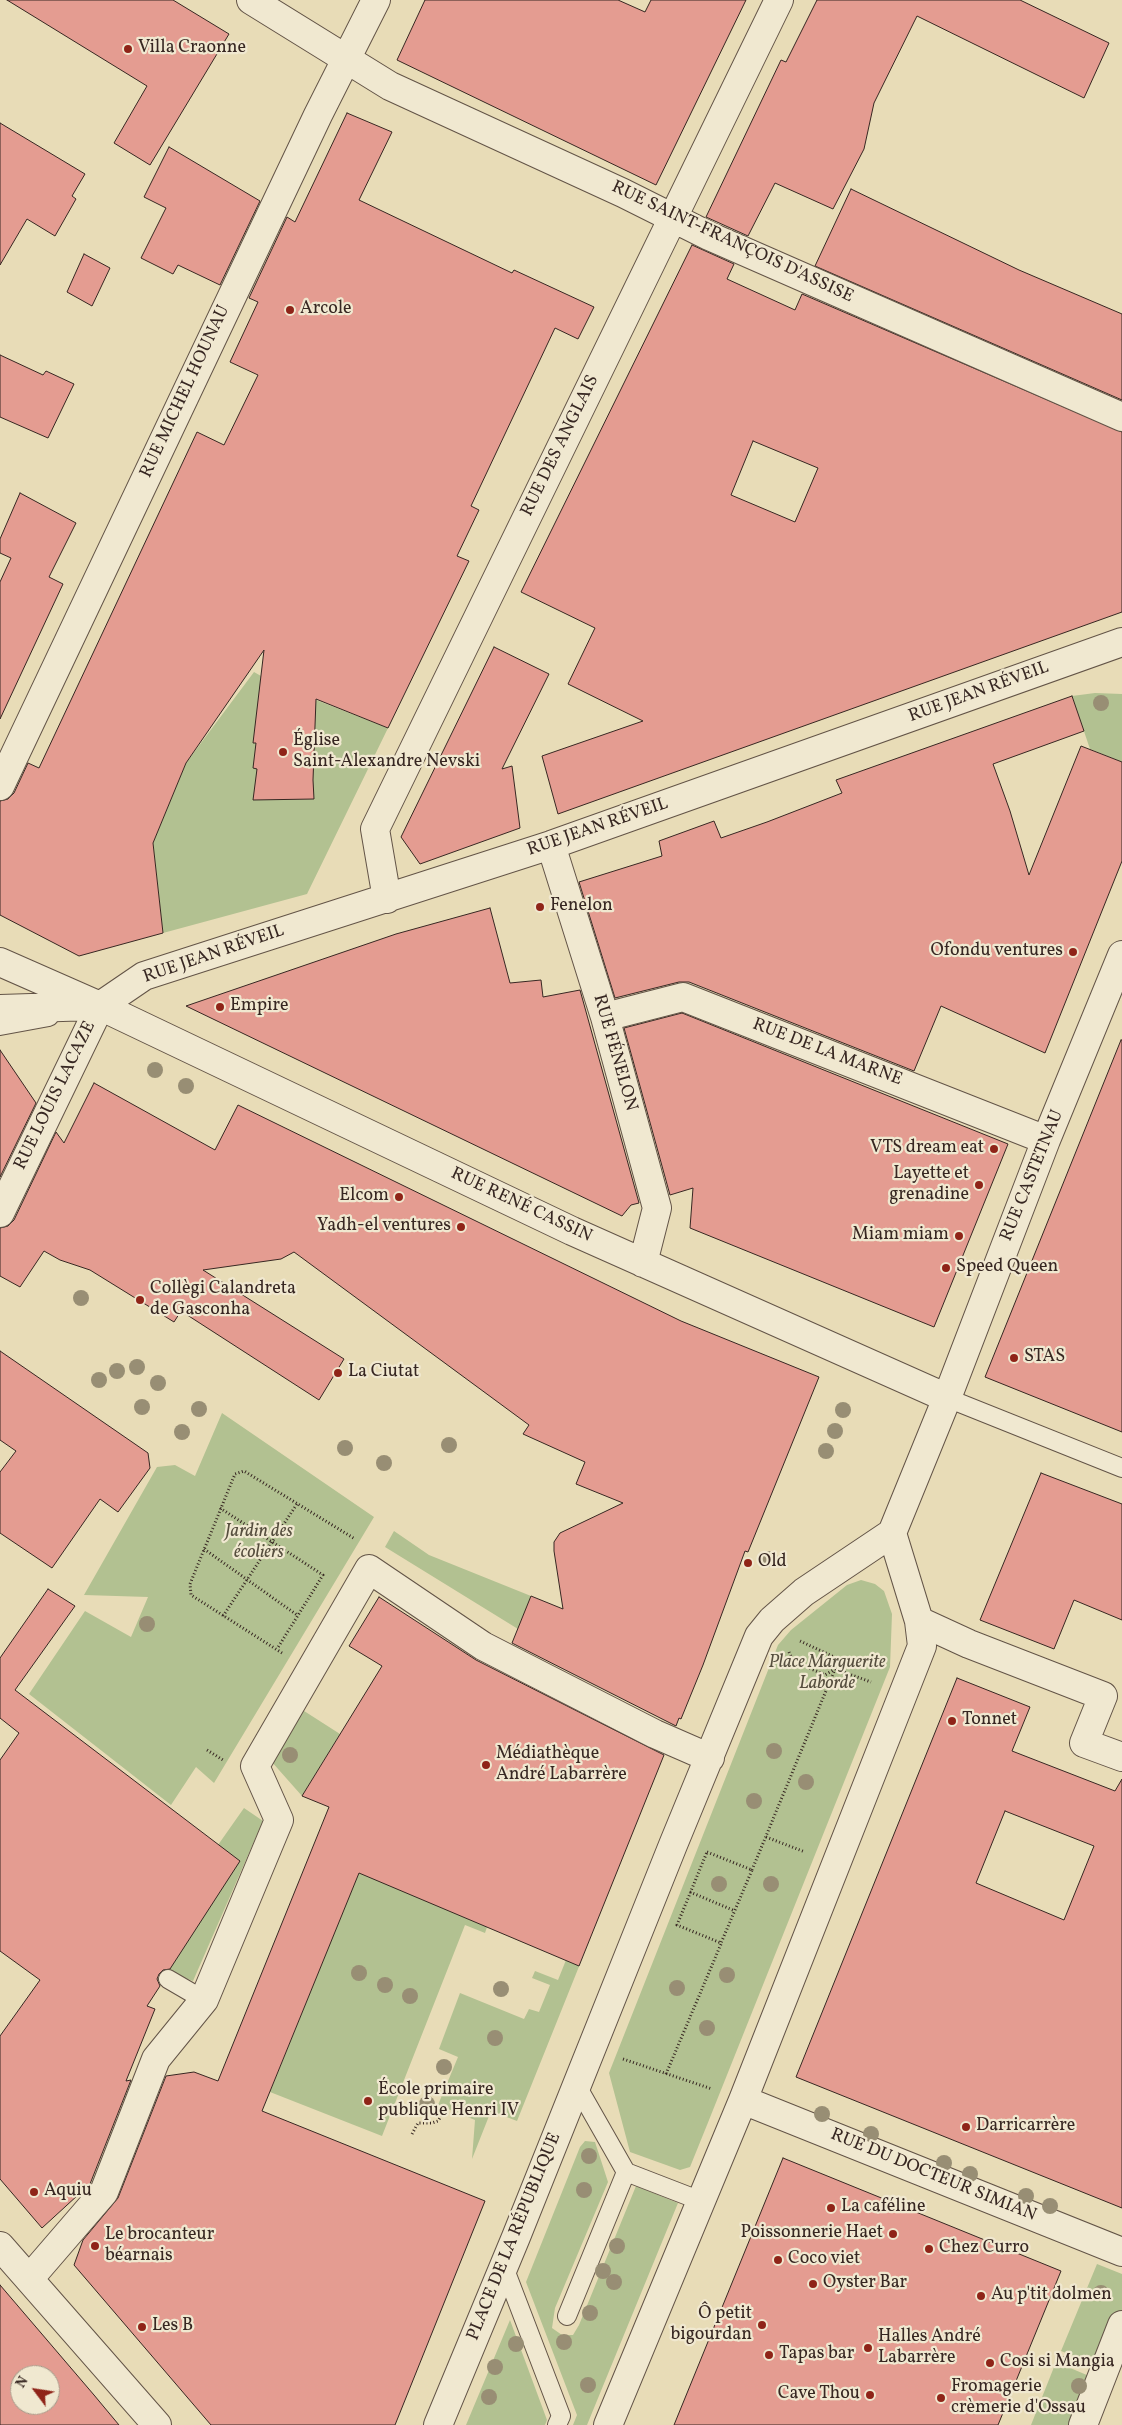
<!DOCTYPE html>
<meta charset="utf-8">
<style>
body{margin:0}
#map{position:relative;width:1122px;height:2425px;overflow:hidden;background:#e8dcb7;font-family:Vollkorn,serif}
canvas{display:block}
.north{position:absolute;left:10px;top:2365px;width:50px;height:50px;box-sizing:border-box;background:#f0e8d0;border:1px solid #a69b8a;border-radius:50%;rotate:301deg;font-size:14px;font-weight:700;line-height:20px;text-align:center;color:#372722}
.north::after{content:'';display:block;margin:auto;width:18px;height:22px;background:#8f2418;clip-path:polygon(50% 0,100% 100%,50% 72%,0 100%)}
</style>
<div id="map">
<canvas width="1122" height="2425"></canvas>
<div class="north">N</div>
</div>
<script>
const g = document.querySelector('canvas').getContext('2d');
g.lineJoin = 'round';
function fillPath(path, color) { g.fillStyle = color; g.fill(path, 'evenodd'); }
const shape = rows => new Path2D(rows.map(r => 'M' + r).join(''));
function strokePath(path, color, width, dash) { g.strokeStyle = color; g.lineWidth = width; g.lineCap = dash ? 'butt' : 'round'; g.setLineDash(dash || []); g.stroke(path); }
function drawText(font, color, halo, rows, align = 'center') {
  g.font = font + ' Vollkorn,serif'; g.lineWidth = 4.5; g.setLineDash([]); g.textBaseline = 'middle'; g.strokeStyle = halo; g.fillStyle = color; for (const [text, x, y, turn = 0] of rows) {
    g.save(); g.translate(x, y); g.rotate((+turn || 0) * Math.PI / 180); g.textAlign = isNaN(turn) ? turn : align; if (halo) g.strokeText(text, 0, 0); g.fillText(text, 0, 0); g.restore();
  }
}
fillPath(shape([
 [254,672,275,684,388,728,307,894,163,933,153,843,186,763],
 [1095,693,1122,694,1122,762,1090,749,1072,696],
 [222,1413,374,1517,214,1783,196,1767,171,1805,29,1694,85,1611,131,1637,148,1597,84,1595,157,1467,175,1465,195,1476],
 [394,1531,429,1555,531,1596,518,1629,385,1547],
 [861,1580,875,1584,884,1591,892,1614,890,1667,707,2125,690,2167,680,2170,630,2152,609,2073,778,1645,791,1630,847,1585],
 [301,1709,340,1734,302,1796,271,1761],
 [244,1808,263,1821,193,1981,163,1970,172,1959,175,1961,208,1909,218,1845],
 [359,1872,487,1927,485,1933,465,1925,382,2136,270,2092],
 [566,1960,580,1964,517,2121,491,2111,472,2159,475,2120,438,2105,458,2057,439,2049,460,1993,524,2019,529,2009,539,2012,550,1985,532,1978,535,1971,558,1980],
 [585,2141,595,2142,608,2182,555,2308,552,2328,562,2335,573,2335,579,2325,636,2186,678,2203,587,2425,573,2425,577,2415,526,2282,580,2147],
 [1097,2264,1122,2274,1122,2325,1105,2368,1061,2351],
 [510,2320,547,2420,545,2425,466,2425],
 [1056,2362,1101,2381,1083,2425,1031,2425]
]), '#b2c191');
const building = shape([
 [7,0,173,0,229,34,150,165,114,143,147,86,7,0],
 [425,0,618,0,645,12,651,0,746,0,656,185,397,60,425,0],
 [817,0,1020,0,1109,43,1084,98,917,16,874,103,864,149,833,209,775,183,748,236,706,217,781,60,786,62,817,0],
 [347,113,392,132,359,200,512,273,514,270,594,307,578,339,555,328,471,506,479,510,457,556,469,561,388,728,316,699,313,780,314,799,253,800,257,769,253,768,256,743,253,743,264,650,186,763,153,843,163,933,79,956,0,915,0,801,8,799,14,793,28,763,39,768,197,432,224,445,258,375,230,362,258,302,249,298,287,217,295,222,347,113],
 [0,123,85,174,72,196,76,199,55,236,27,219,0,265,0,123],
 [169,147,260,201,220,285,178,265,173,274,141,258,166,208,144,197,169,147],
 [851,189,1019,270,1122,314,1122,400,815,266,851,189],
 [692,245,734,264,727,279,795,310,802,294,1122,432,1122,612,558,814,542,756,643,721,568,684,595,628,521,592,692,245],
 [753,441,818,468,795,522,731,495,753,441],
 [84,254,110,268,92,306,67,292,84,254],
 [0,355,43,375,46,371,74,384,48,438,0,417,0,355],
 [20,493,76,523,49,577,63,584,0,719,0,582,11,558,0,553,0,539,20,493],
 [494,647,549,674,502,769,512,766,520,828,420,864,401,837,494,647],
 [1072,696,1084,731,993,764,1010,811,1029,875,1081,746,1122,762,1122,861,1045,1053,941,1006,914,1071,689,982,679,982,615,998,579,882,662,856,659,841,714,821,721,838,767,822,842,793,836,780,1072,696],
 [490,908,510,983,541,980,543,997,580,990,639,1203,631,1205,622,1216,186,1006,396,934,490,908],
 [682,1013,1008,1144,934,1327,690,1228,693,1188,670,1195,624,1028,682,1013],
 [1121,1040,1122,1040,1122,1432,985,1377,1121,1040],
 [0,1050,36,1103,0,1177,0,1050],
 [94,1083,215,1150,238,1105,681,1321,819,1377,748,1552,745,1551,703,1665,681,1719,679,1718,676,1726,512,1643,531,1596,563,1609,554,1551,554,1542,560,1533,623,1503,576,1484,585,1462,523,1434,529,1425,294,1252,281,1259,203,1270,344,1359,319,1400,181,1311,174,1322,90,1270,60,1260,44,1251,20,1287,0,1276,0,1228,8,1226,14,1220,56,1132,64,1143,94,1083],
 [0,1351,148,1453,150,1468,118,1512,100,1499,52,1568,0,1533,0,1472,16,1451,0,1440,0,1351],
 [1041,1473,1122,1504,1122,1620,1074,1600,1054,1649,980,1620,1041,1473],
 [48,1589,75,1606,15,1690,240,1861,170,1969,163,1970,159,1974,157,1979,160,1986,147,2006,155,2009,126,2081,131,2080,90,2184,42,2228,0,2179,0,2036,40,1980,0,1951,0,1760,19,1733,0,1718,0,1658,48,1589],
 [379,1597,476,1660,664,1755,579,1966,359,1873,262,2111,485,2201,395,2425,211,2425,74,2265,83,2240,118,2198,166,2076,194,2072,218,2081,329,1807,302,1796,382,1666,349,1646,379,1597],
 [957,1678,1030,1707,1012,1751,1115,1791,1122,1779,1122,2208,796,2077,957,1678],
 [1005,1811,1094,1846,1064,1920,976,1883,1005,1811],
 [783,2158,1061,2271,998,2425,674,2425,783,2158],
 [0,2285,94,2395,119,2425,0,2425,0,2285],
 [20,2375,50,2375,50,2405,20,2405,20,2375]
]);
fillPath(building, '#e49c91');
strokePath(building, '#372722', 1);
const lane = shape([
 [0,1026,49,1017],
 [947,1398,1122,1468],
 [168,1979,204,2000],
 [626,2172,701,2201],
 [504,2267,561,2416,557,2425],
 [567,2316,626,2172,577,2086]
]);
const street = shape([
 [251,0,390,86,623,193,709,236,1122,417],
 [0,786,318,115,376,0],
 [551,845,605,1017,657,1208,643,1263],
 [387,899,375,829,779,0],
 [0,962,100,1006,572,1231,947,1398],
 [100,1006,144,976,551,845,1122,642],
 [0,1009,93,1006],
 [605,1017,683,997,1046,1140],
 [0,1213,100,1006],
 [919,1621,969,1644,1103,1696,1084,1743,1122,1757],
 [743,2100,1122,2252],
 [0,2246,157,2425],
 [29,2279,104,2192,156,2059,204,2000,279,1820,255,1766,369,1569,483,1646,655,1734,710,1758],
 [438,2425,516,2237,673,1845,759,1636,772,1620,804,1592,892,1533,947,1398,1046,1140,1122,955],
 [608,2425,743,2100,922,1646,919,1621,892,1533],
 [1083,2425,1122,2325]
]);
strokePath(lane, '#635447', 20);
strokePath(street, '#635447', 30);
strokePath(shape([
 [220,1508,323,1575,277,1649],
 [204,1549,297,1615],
 [223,1616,297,1504],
 [789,1652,793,1661,825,1675,835,1669,834,1657,800,1641],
 [282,1653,191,1595,190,1584,235,1474,244,1471,355,1539],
 [207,1750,223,1760],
 [766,1837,805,1852],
 [707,1852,752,1870,721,1943,677,1925,707,1852],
 [752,1870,835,1669,871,1682],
 [690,1892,735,1911],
 [623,2059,712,2089],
 [666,2074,721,1944],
 [412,2134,418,2123,432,2123,438,2121,446,2108],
 [1059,2356,1072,2362]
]), '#372722', 3, [1, 2.5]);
strokePath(lane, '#f0e8d0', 18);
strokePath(street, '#f0e8d0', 28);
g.fillStyle = '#988e74';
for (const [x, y] of [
 [1101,703],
 [155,1070],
 [186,1086],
 [81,1298],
 [137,1367],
 [117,1371],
 [99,1380],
 [158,1383],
 [142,1407],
 [199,1409],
 [843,1410],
 [835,1431],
 [182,1432],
 [449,1445],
 [345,1448],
 [826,1451],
 [384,1463],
 [770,1559],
 [147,1624],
 [774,1751],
 [290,1755],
 [806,1782],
 [754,1801],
 [719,1884],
 [771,1884],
 [359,1973],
 [727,1975],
 [385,1985],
 [677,1988],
 [501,1989],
 [410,1996],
 [707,2028],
 [495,2038],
 [444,2067],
 [427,2104],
 [822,2114],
 [871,2134],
 [589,2156],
 [944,2163],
 [970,2174],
 [584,2190],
 [1026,2196],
 [1050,2206],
 [617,2246],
 [603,2271],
 [614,2282],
 [1101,2293],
 [590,2313],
 [564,2342],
 [516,2344],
 [495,2367],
 [588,2385],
 [1079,2386],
 [489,2397]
]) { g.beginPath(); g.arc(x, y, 8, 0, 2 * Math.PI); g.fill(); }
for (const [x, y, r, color] of [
 [128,49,5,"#8f2418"],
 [290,310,5,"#8f2418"],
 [283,752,5,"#8f2418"],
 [540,907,5,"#8f2418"],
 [1073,952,5,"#8f2418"],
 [220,1007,5,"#8f2418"],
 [994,1149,5,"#8f2418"],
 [979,1185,5,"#8f2418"],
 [399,1197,5,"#8f2418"],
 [461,1227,5,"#8f2418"],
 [959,1236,5,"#8f2418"],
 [946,1268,5,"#8f2418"],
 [140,1300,5,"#8f2418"],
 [1014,1358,5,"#8f2418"],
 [338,1373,5,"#8f2418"],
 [748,1563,5,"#8f2418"],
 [952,1721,5,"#8f2418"],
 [486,1765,5,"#8f2418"],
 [368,2101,5,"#8f2418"],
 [966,2127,5,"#8f2418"],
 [34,2192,5,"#8f2418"],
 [831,2208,5,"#8f2418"],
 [893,2234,5,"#8f2418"],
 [95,2246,5,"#8f2418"],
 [929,2249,5,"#8f2418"],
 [778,2260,5,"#8f2418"],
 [813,2284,5,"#8f2418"],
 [981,2296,5,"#8f2418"],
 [762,2325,5,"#8f2418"],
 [142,2327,5,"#8f2418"],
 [868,2348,5,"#8f2418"],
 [769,2355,5,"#8f2418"],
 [990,2363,5,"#8f2418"],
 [870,2395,5,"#8f2418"],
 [941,2398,5,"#8f2418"]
]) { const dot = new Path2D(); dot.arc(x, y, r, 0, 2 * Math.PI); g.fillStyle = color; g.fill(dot); strokePath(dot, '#f0e8d0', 2); }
drawText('18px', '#372722', '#f0e8d0', [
 ["Villa Craonne",138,49],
 ["Arcole",300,310],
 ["Église",293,742],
 ["Saint-Alexandre Nevski",293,763],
 ["Fenelon",550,907],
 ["Ofondu ventures",1063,952,"right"],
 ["Empire",230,1007],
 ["VTS dream eat",984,1149,"right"],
 ["Layette et",969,1175,"right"],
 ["grenadine",969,1196,"right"],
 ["Elcom",389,1197,"right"],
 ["Yadh-el ventures",451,1227,"right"],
 ["Miam miam",949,1236,"right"],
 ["Speed Queen",956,1268],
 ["Collègi Calandreta",150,1290],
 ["de Gasconha",150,1311],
 ["STAS",1024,1358],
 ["La Ciutat",348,1373],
 ["Old",758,1563],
 ["Tonnet",962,1721],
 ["Médiathèque",496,1755],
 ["André Labarrère",496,1776],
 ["École primaire",378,2091],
 ["publique Henri IV",378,2112],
 ["Darricarrère",976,2127],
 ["Aquiu",44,2192],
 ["La caféline",841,2208],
 ["Poissonnerie Haet",883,2234,"right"],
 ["Le brocanteur",105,2236],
 ["béarnais",105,2257],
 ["Chez Curro",939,2249],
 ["Coco viet",788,2260],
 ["Oyster Bar",823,2284],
 ["Au p'tit dolmen",991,2296],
 ["Ô petit",752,2315,"right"],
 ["bigourdan",752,2336,"right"],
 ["Les B",152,2327],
 ["Halles André",878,2338],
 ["Labarrère",878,2359],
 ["Tapas bar",779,2355],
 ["Cosi si Mangia",1000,2363],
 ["Fromagerie",951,2388],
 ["crèmerie d'Ossau",951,2409],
 ["Cave Thou",860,2395,"right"]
], 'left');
drawText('18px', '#372722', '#f0e8d0', [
 ["RUE SAINT-FRANÇOIS D'ASSISE",732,243,25],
 ["RUE MICHEL HOUNAU",186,392,-65],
 ["RUE DES ANGLAIS",561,446,-64],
 ["RUE JEAN RÉVEIL",979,693,-20],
 ["RUE JEAN RÉVEIL",598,828,-19],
 ["RUE JEAN RÉVEIL",214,955,-19],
 ["RUE FÉNELON",614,1053,74],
 ["RUE DE LA MARNE",827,1053,21],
 ["RUE LOUIS LACAZE",56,1096,-64],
 ["RUE CASTETNAU",1033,1176,-68],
 ["RUE RENÉ CASSIN",521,1206,25],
 ["RUE DU DOCTEUR SIMIAN",933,2176,22],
 ["PLACE DE LA RÉPUBLIQUE",515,2237,-68]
]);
drawText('italic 18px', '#564e3e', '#f0e8d0', [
 ["Jardin des",259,1533],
 ["écoliers",259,1554],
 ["Place Marguerite",827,1664],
 ["Laborde",827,1685]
]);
</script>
